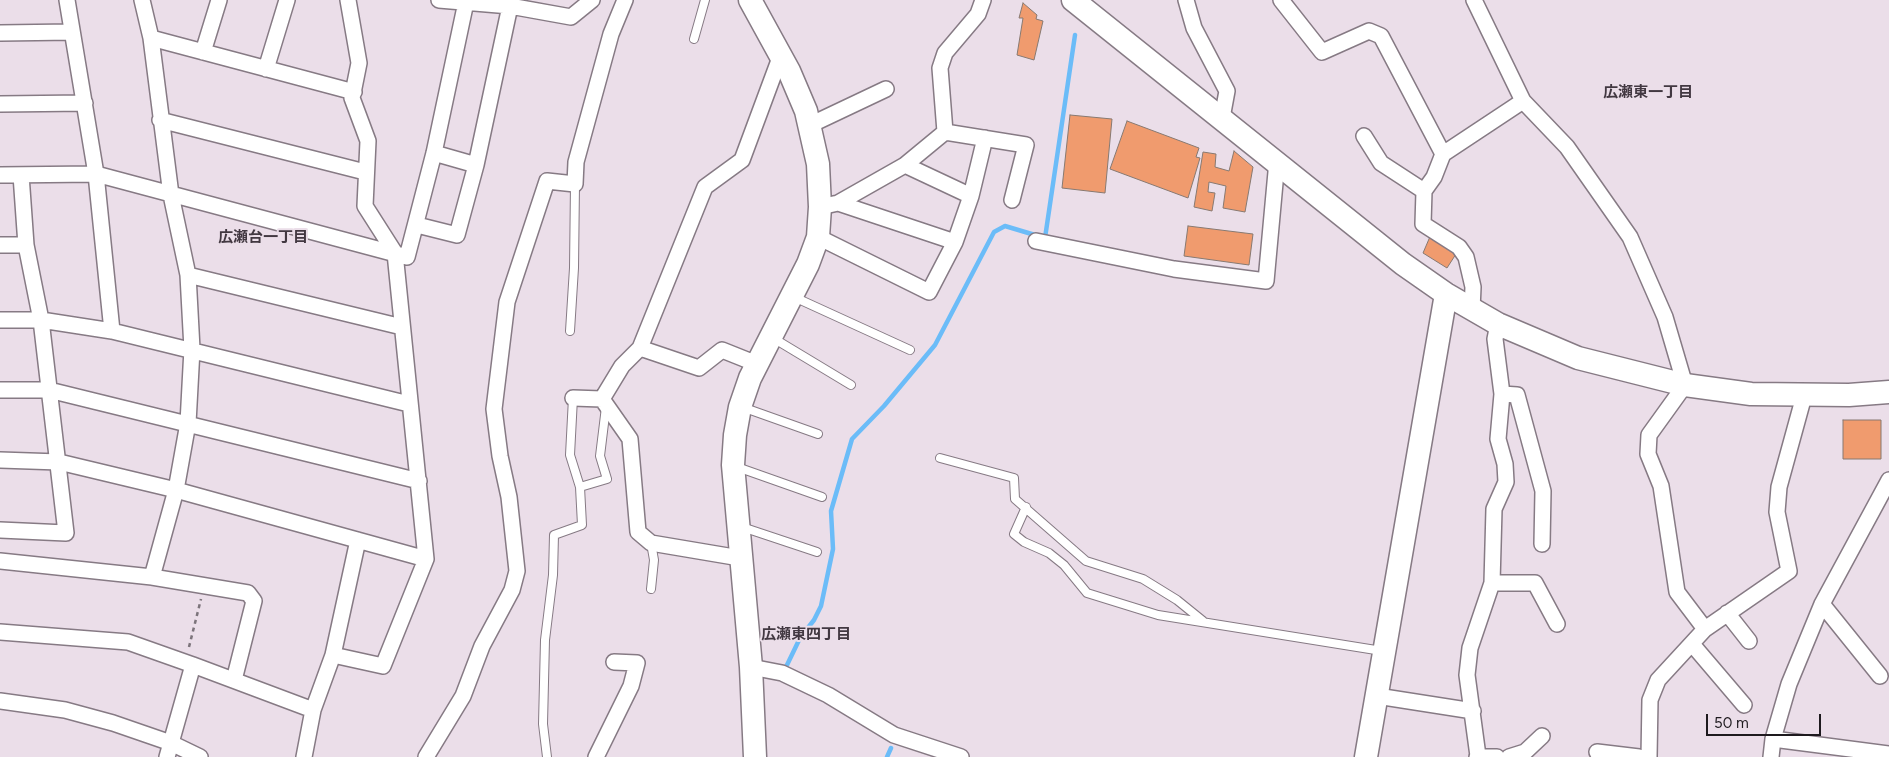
<!DOCTYPE html>
<meta charset="utf-8">
<style>
body{margin:0}
#map{position:relative;width:1889px;height:757px;overflow:hidden;background:#ebdee9;font-family:Figtree,sans-serif}
canvas{display:block}
.scale{position:absolute;left:1706px;top:714px;width:115px;height:22px;box-sizing:border-box;border:2px solid #1e1a1e;border-top:0;padding-left:6px;font-size:15px;line-height:18px;white-space:nowrap;color:#1e1a1e;-webkit-text-stroke:4px #ebdee9;paint-order:stroke}
</style>
<div id="map">
<canvas width="1889" height="757"></canvas>
<div class="scale">50 m</div>
</div>
<script>
const g = document.querySelector('canvas').getContext('2d');
g.lineJoin = 'round';
const shape = rows => new Path2D(rows.map(r => 'M' + r).join(''));
function strokePath(path, color, width, dash) { g.strokeStyle = color; g.lineWidth = width; g.lineCap = dash ? 'butt' : 'round'; g.setLineDash(dash || []); g.stroke(path); }
function fillPath(path, color) { g.fillStyle = color; g.fill(path, 'evenodd'); }
function drawText(font, color, halo, rows, align = 'center') {
  g.font = font + ' Figtree,"Noto Sans JP",sans-serif'; g.lineWidth = 4; g.setLineDash([]); g.textBaseline = 'middle'; g.strokeStyle = halo; g.fillStyle = color; for (const [text, x, y, turn = 0] of rows) {
    g.save(); g.translate(x, y); g.rotate((+turn || 0) * Math.PI / 180); g.textAlign = isNaN(turn) ? turn : align; if (halo) g.strokeText(text, 0, 0); g.fillText(text, 0, 0); g.restore();
  }
}
strokePath(shape([
 [787,665,800,638,814,620,821,606,833,549,831,511,852,439,884,406,935,345,994,232,1005,226,1045,238,1075,35],
 [887,757,891,748]
]), '#6bbcf8', 4.5);
const building = shape([
 [1023,3,1037,15,1036,19,1043,21,1034,60,1017,55,1023,18,1019,18,1023,3],
 [1070,115,1112,119,1105,193,1062,188,1070,115],
 [1127,121,1199,148,1196,157,1200,158,1188,198,1110,169,1127,121],
 [1234,151,1253,167,1245,212,1223,208,1226,186,1209,182,1208,192,1215,193,1212,211,1194,207,1203,152,1216,154,1215,167,1229,171,1234,151],
 [1188,226,1253,234,1249,265,1184,256,1188,226],
 [1432,232,1456,254,1447,268,1423,253,1432,232],
 [1843,420,1881,420,1881,459,1843,459,1843,420]
]);
fillPath(building, '#f09b6e');
strokePath(building, '#877971', 1);
const lane = shape([
 [694,39,705,0],
 [794,297,910,350],
 [570,331,574,268,575,184],
 [773,338,851,385],
 [742,407,818,434],
 [940,458,1014,478,1015,499,1086,561,1143,579,1177,600,1203,621],
 [737,467,822,497],
 [580,487,607,479,600,456,606,407],
 [1026,507,1014,534,1024,542,1049,553,1064,565,1087,593,1158,615,1382,651],
 [742,527,817,552],
 [651,543,654,560,651,589],
 [547,757,543,724,545,640,553,575,554,535,582,525,580,487,570,455,573,398]
]);
const street = shape([
 [67,0,96,174,112,331],
 [142,0,151,38,171,195,188,275,192,349,188,423,176,490,152,577],
 [439,0,510,6,571,17,592,0],
 [1186,0,1194,28,1227,91,1222,118],
 [1281,0,1322,52,1369,31,1381,36,1443,154],
 [1474,0,1523,101,1567,147,1630,237,1665,317,1685,385,1649,435,1648,454,1661,486,1677,592,1705,629],
 [0,33,72,32],
 [151,38,354,92],
 [203,52,219,0],
 [266,69,287,0],
 [0,104,85,103],
 [160,120,365,172],
 [810,125,886,89],
 [945,132,1026,145,1012,200],
 [1364,136,1381,163,1424,191,1434,177,1443,154,1523,101],
 [434,153,476,165],
 [905,165,971,196],
 [0,175,96,174,407,257,434,153,466,2],
 [1424,191,1423,224,1459,247,1466,257,1473,287,1472,310],
 [838,203,955,242],
 [820,207,838,203,905,165,945,132,940,68,945,53,978,14,983,0],
 [417,225,457,235,476,165,510,6],
 [818,237,929,292,955,242,971,196,985,138],
 [1036,241,1174,269,1266,281,1277,161],
 [0,245,26,245],
 [188,275,402,327],
 [0,320,41,320,112,331,409,404],
 [640,348,699,368,722,350,757,364],
 [0,390,49,390,419,481],
 [1502,394,1517,395,1543,491,1542,544],
 [573,398,602,399,630,439,638,532,651,543,740,558],
 [602,399,622,366,640,348,705,187,742,160,781,55],
 [0,460,59,462,176,490,426,559],
 [0,530,66,533,41,320,26,245,21,175],
 [0,561,152,577,248,593,254,601,234,680],
 [1492,583,1535,583,1557,624],
 [1822,604,1880,676],
 [1727,613,1749,641],
 [0,632,128,642,193,665],
 [1692,644,1744,705],
 [333,655,383,666,426,559,395,253,365,206,368,141,352,98,359,63,348,0],
 [751,667,782,673,828,695,894,735,961,757],
 [1377,696,1473,711],
 [0,701,65,710,113,723,171,743,200,757],
 [1773,739,1889,754],
 [1597,752,1639,757],
 [1478,756,1467,675,1470,648,1492,583,1494,509,1506,482,1505,464,1498,439,1502,394,1495,339,1498,324],
 [167,757,193,665,313,710],
 [304,757,313,710,333,655,358,540],
 [426,757,463,696,482,646,512,590,517,571,509,497,500,456,494,409,507,302,547,181,575,184,576,162,611,34,625,0],
 [596,757,631,686,637,663,614,662],
 [1477,757,1497,757],
 [1509,757,1525,752,1542,736],
 [1649,757,1650,700,1658,680,1705,629,1789,571,1777,512,1779,487,1804,396],
 [1771,757,1773,739,1789,684,1822,604,1889,480]
]);
const secondary = shape([
 [750,0,789,71,806,111,818,164,820,207,818,237,808,264,750,378,740,407,735,435,733,465,751,667,755,757],
 [1073,0,1403,264,1446,294,1498,324,1578,358,1685,385,1751,394,1849,395,1889,392],
 [1366,757,1446,294]
]);
strokePath(lane, '#867a84', 10);
strokePath(street, '#867a84', 18);
strokePath(secondary, '#867a84', 25);
strokePath(shape([
 [189,647,201,599]
]), '#7c747b', 2.5, [4, 4]);
strokePath(lane, '#fff', 8);
strokePath(street, '#fff', 15);
strokePath(secondary, '#fff', 22);
drawText('bold 15px', '#423841', '#ebdee9', [
 ["広瀬東一丁目",1648,93],
 ["広瀬台一丁目",263,238],
 ["広瀬東四丁目",806,635]
]);
</script>
